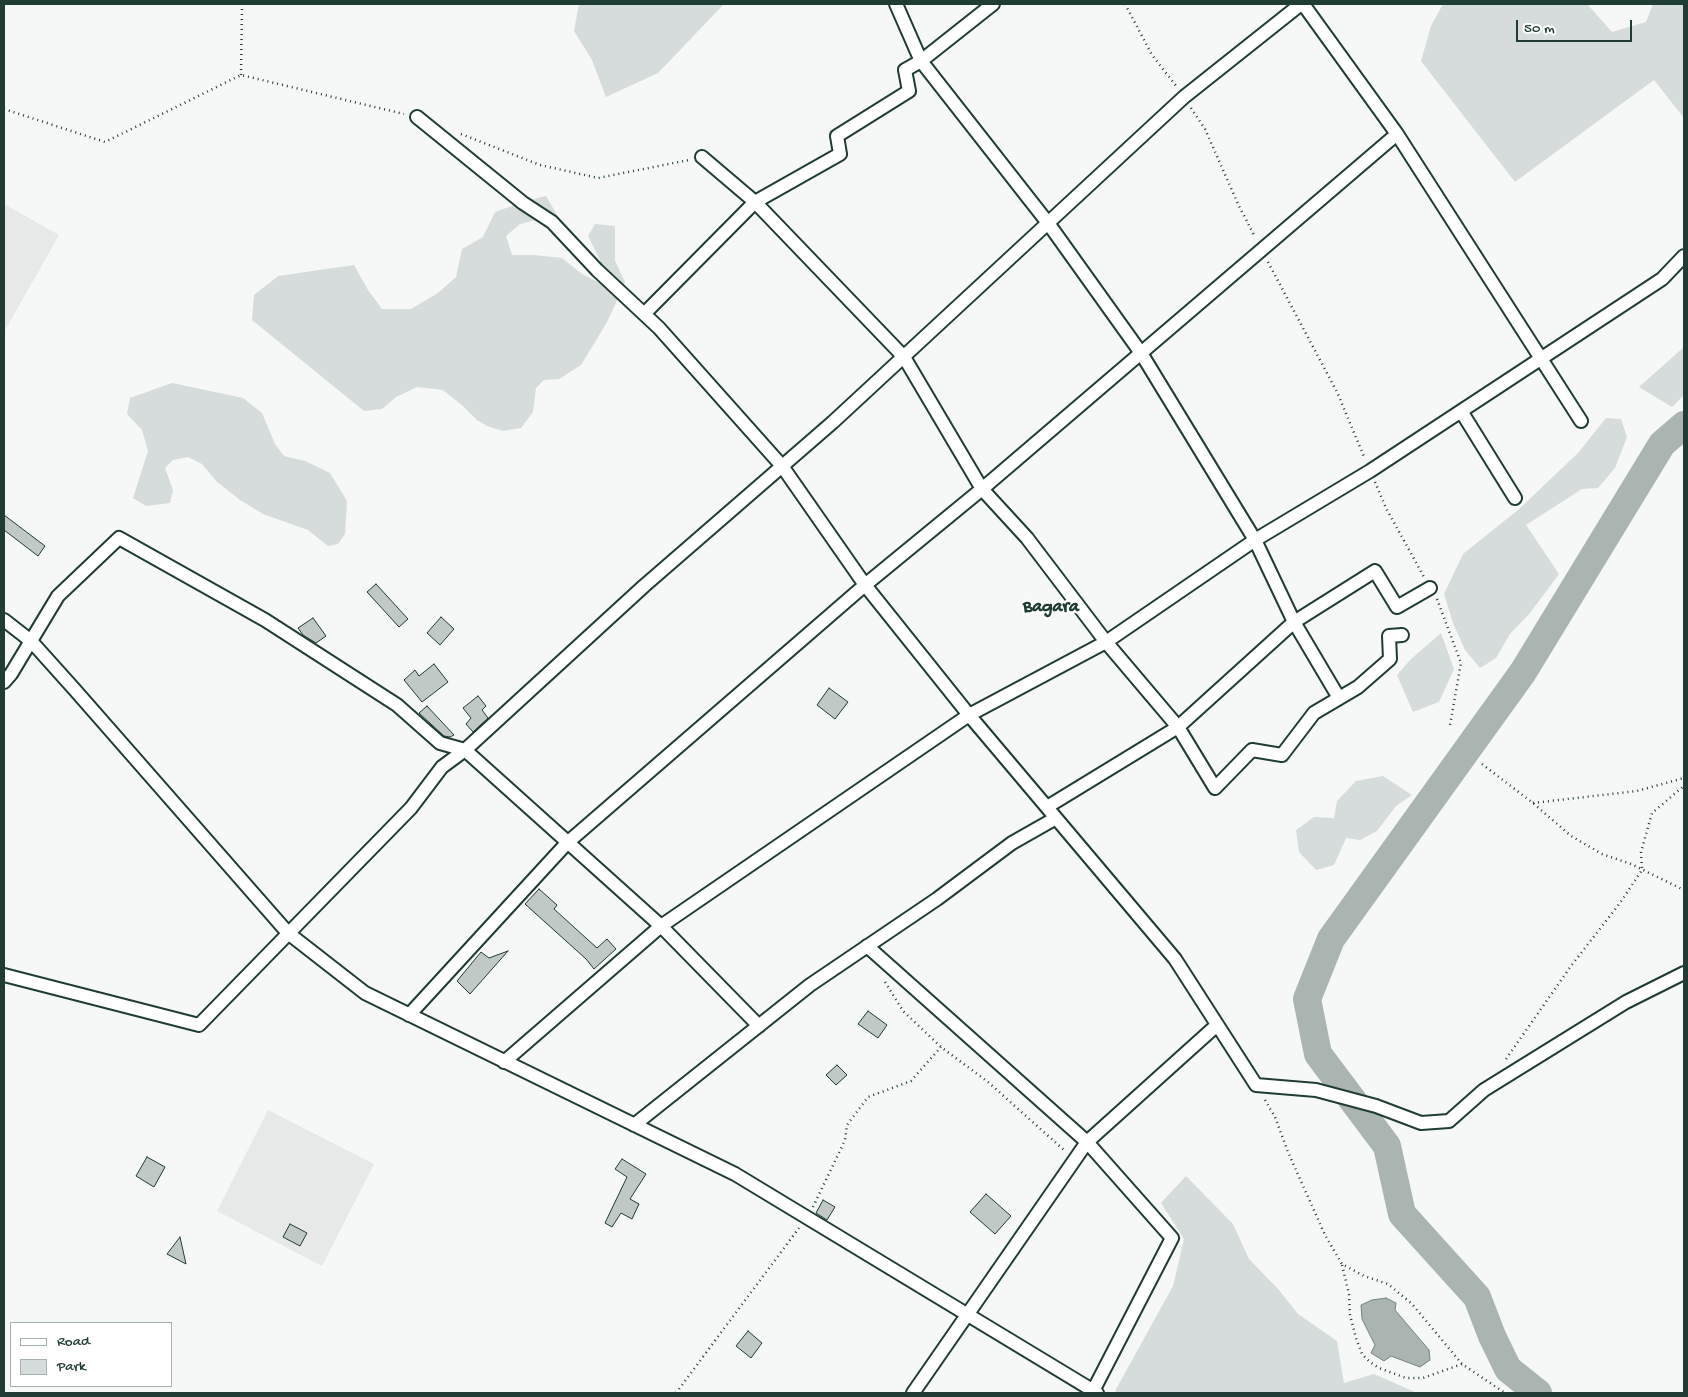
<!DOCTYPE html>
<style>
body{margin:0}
#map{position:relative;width:1688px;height:1397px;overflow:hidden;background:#f6f7f7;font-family:"Gochi Hand",sans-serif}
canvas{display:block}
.frame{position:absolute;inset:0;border:5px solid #1f3d34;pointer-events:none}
.legend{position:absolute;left:10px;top:1322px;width:162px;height:65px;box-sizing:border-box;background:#fff;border:1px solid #a5b1ae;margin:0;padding:6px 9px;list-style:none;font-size:15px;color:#1f3d34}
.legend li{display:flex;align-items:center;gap:10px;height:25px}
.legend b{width:25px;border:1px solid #a5b1ae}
.scale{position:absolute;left:1516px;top:20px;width:116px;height:22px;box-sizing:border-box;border:2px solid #1f3d34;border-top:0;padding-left:6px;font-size:15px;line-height:18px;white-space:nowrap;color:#1f3d34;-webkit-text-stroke:4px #fff;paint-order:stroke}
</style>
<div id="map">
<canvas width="1688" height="1397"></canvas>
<div class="frame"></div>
<ul class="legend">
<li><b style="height:6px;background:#fff"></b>Road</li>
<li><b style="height:14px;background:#d6dcdb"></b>Park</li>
</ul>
<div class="scale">50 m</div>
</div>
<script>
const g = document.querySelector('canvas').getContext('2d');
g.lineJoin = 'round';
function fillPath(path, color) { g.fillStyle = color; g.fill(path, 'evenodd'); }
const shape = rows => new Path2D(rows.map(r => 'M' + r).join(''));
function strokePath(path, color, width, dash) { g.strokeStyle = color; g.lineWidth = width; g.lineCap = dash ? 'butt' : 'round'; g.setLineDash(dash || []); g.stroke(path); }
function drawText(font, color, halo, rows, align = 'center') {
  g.font = font + ' "Gochi Hand",sans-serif'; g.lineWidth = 4.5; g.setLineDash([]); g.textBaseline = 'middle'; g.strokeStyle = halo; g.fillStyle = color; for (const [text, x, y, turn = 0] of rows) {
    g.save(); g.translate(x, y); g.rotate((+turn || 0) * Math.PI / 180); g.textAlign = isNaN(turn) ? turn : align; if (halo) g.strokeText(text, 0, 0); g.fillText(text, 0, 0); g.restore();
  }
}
fillPath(shape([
 [4,204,59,235,4,332],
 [268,1110,374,1164,322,1266,217,1211]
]), '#e6e9e8');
fillPath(shape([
 [579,4,724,4,658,73,606,97,592,60,574,31],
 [1443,4,1587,4,1612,32,1646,22,1653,4,1684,4,1684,118,1654,80,1515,182,1421,61,1431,26],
 [546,196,557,215,520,224,506,236,512,255,534,255,562,258,582,274,600,283,600,260,588,236,595,224,615,226,615,261,625,282,616,303,606,324,581,365,559,379,544,380,536,388,533,412,521,428,503,431,487,426,477,420,463,406,443,390,417,387,396,397,382,409,364,411,252,320,254,295,278,276,354,265,368,290,382,309,411,309,438,293,456,277,462,249,483,237,495,212,526,201],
 [1684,347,1684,395,1672,407,1639,387],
 [172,383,243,398,262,413,275,444,284,456,305,461,330,473,347,501,345,534,338,544,328,546,308,530,263,514,240,500,216,481,202,464,188,457,173,460,165,468,173,490,170,503,146,506,133,498,148,451,142,430,127,414,130,398],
 [1606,418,1621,419,1627,437,1615,468,1598,488,1582,489,1526,525,1559,574,1530,613,1510,634,1496,658,1480,668,1465,650,1453,623,1444,594,1463,554,1518,510,1578,453],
 [1441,633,1454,669,1439,702,1413,712,1397,675,1411,659],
 [1383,776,1412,795,1396,806,1377,831,1360,840,1346,838,1334,865,1316,870,1299,852,1296,830,1314,817,1334,818,1337,801,1356,781],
 [1186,1176,1233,1224,1249,1259,1279,1290,1298,1314,1337,1341,1344,1383,1374,1374,1417,1393,1118,1393,1115,1391,1173,1286,1184,1239,1161,1203]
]), '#d6dcdb');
const water = shape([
 [1386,1298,1396,1303,1395,1310,1429,1350,1430,1360,1420,1367,1391,1356,1384,1361,1371,1353,1375,1345,1362,1319,1361,1305,1372,1300,1386,1298]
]);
fillPath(water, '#aab5b1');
strokePath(water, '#72857f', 1);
strokePath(shape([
 [1538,1393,1508,1369,1492,1336,1477,1297,1402,1214,1387,1146,1318,1054,1307,999,1331,939,1523,672,1662,444,1684,425]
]), '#aab5b1', 28);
const building = shape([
 [4,515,45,546,38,556,4,530,4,515],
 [376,584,408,619,399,627,367,592,376,584],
 [441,617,454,629,440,645,427,633,441,617],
 [313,618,326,636,316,643,303,635,298,628,313,618],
 [434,664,448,682,422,702,404,680,415,670,419,676,434,664],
 [829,688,848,702,835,719,817,705,829,688],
 [478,696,486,706,482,710,488,718,473,732,466,724,471,718,463,708,478,696],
 [427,706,454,735,450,737,444,736,419,713,427,706],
 [539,889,557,905,554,909,597,948,607,939,616,949,594,969,586,959,525,904,539,889],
 [508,951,470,994,457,981,481,952,489,958,508,951],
 [868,1011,887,1025,878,1038,858,1024,868,1011],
 [837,1065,847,1075,836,1085,826,1075,837,1065],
 [147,1157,165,1167,154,1187,136,1176,147,1157],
 [622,1159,646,1174,630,1199,639,1204,632,1219,621,1213,612,1227,605,1223,627,1177,615,1169,622,1159],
 [986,1194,1011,1216,995,1234,970,1212,986,1194],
 [823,1200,835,1207,827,1220,816,1213,823,1200],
 [290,1224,307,1233,300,1246,283,1237,290,1224],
 [180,1237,186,1264,167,1254,180,1237],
 [748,1331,762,1343,751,1358,736,1346,748,1331]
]);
fillPath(building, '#c0c9c6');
strokePath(building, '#1f3d34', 1);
const minor = shape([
 [896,4,921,61,1048,223,1141,353,1255,540,1294,622,1339,698],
 [1303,4,1397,134,1581,421],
 [417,117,523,203,552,222,597,270,659,328,782,466,865,585,969,715,1175,959,1256,1085,1316,1090,1376,1106,1421,1123,1449,1121,1484,1090,1626,1002,1684,973],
 [702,157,755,202,904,357,982,489,1027,538,1106,642,1178,727,1215,788,1252,750,1282,755,1314,713,1358,687,1390,659,1389,636,1402,635],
 [644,314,755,202,840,154,837,136,909,91,905,70,921,61,993,4],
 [1461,411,1515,498],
 [4,620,31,641,75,690,288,933,365,993,735,1174,1097,1393],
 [4,682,11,674,58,596,119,538,265,620,397,705,440,743,465,750,661,926,759,1026],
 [1047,807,1178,727,1294,622,1375,571,1397,607,1430,588],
 [867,946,1087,1142,1172,1238,1093,1391],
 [4,975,199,1025,411,808,442,767,465,750,644,586,833,422,1184,97,1301,4],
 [409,1015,567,843,865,585,982,489,1397,134],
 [504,1062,661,926,969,715,1106,642,1255,540,1370,471,1662,279,1684,256],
 [634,1125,810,985,937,899,1012,843,1056,818],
 [913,1393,1087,1142,1217,1025]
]);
strokePath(minor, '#1f3d34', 16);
strokePath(shape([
 [1125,4,1152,55,1177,87],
 [241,75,242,4],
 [1191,108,1205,129,1238,204,1255,237],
 [4,109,105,142,241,75,404,114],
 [461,134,540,165,598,178,689,160],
 [1268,262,1337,392,1365,459],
 [1375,482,1386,508,1424,577],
 [1437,599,1461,663,1450,725],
 [1482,764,1533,803,1571,836,1602,854,1631,864,1684,890],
 [1533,803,1637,791,1684,778],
 [885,982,903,1011,941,1047,988,1082,1064,1150],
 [1506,1059,1571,966,1620,903,1642,870,1641,852,1652,813,1684,786],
 [1265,1100,1275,1117,1288,1152,1325,1235,1342,1264,1364,1276,1388,1284,1412,1304,1462,1364,1505,1393],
 [813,1207,845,1140,847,1125,868,1097,911,1081,941,1047],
 [1342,1265,1349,1294,1350,1315,1356,1338,1362,1354,1370,1362,1379,1368,1406,1378,1423,1378,1462,1364],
 [676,1393,799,1228]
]), '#1f3d34', 2.5, [1, 4]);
strokePath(minor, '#fff', 12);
drawText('bold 18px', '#1f3d34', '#fff', [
 ["Bagara",1051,608]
]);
</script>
